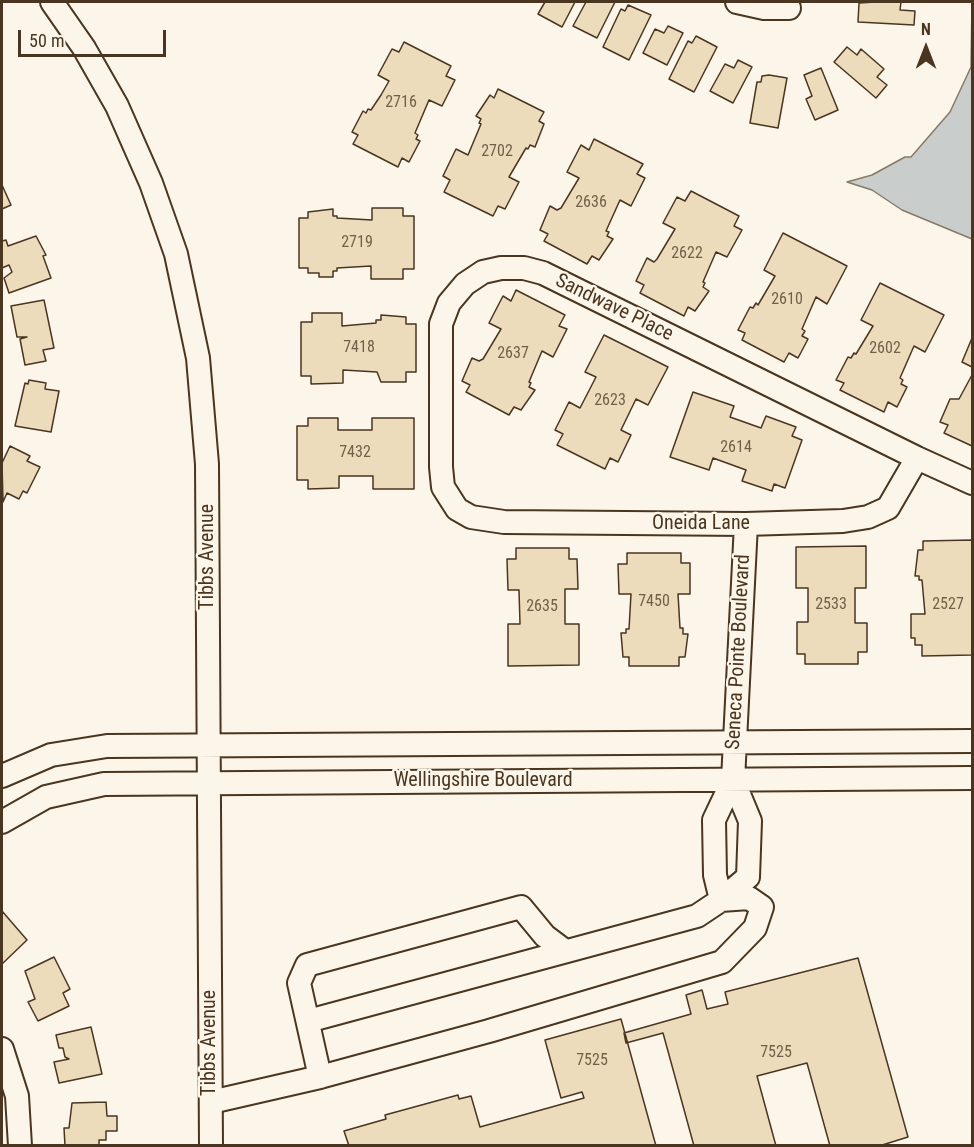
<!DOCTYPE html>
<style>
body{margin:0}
#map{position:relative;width:974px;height:1147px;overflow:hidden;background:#fbf6e9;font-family:"Roboto Condensed",sans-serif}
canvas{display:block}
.frame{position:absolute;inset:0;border:3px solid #4a3520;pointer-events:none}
.north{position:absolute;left:896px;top:18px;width:60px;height:60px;-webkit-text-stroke:4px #fbf6e9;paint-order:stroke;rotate:0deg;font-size:16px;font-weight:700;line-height:24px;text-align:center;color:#4a3520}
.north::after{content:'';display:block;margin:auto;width:21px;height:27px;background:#4a3520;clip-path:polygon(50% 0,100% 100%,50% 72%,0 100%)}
.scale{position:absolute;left:18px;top:30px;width:148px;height:27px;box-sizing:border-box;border:3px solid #4a3520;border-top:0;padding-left:8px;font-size:18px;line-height:21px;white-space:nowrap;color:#4a3520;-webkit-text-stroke:4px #fbf6e9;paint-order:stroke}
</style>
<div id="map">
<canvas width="974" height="1147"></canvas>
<div class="frame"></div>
<div class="north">N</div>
<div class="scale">50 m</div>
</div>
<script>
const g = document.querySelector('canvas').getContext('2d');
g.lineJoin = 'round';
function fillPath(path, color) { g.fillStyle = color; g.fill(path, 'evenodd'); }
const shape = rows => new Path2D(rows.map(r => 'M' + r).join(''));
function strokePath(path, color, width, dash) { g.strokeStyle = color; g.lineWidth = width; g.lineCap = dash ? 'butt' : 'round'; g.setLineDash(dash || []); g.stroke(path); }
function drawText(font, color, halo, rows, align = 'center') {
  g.font = font + ' "Roboto Condensed",sans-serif'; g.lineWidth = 4.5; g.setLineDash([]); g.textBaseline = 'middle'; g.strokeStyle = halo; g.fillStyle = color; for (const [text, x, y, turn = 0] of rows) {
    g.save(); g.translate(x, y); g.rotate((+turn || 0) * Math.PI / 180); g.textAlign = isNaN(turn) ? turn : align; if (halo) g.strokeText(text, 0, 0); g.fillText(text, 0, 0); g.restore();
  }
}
const water = shape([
 [972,2,972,239,902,210,872,190,847,182,872,175,905,157,911,157,950,112,971,67,972,2]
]);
fillPath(water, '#c9cecd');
strokePath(water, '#887966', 1.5);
const building = shape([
 [545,2,575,2,562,27,538,14,545,2],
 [586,2,615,2,597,38,573,26,586,2],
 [875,2,901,2,900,10,915,11,914,25,858,22,859,3,875,2],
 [628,5,651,15,629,60,603,47,621,9,625,11,628,5],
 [668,26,683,33,667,65,643,53,655,29,664,33,668,26],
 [696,36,717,47,694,92,669,79,688,41,692,43,696,36],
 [404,42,451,66,446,76,455,80,442,106,429,100,415,133,418,135,416,139,420,141,409,162,402,158,398,167,353,144,358,135,352,132,363,111,366,113,368,109,371,110,381,95,389,81,378,75,392,49,399,52,404,42],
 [847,47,857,55,861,49,884,69,877,77,887,85,876,98,834,62,847,47],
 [738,60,752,67,733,103,710,91,725,64,734,68,738,60],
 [821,68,838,110,815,120,806,99,812,96,804,75,821,68],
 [769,75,787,78,778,128,750,123,757,82,761,82,762,76,769,75],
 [498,89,544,112,539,121,544,124,535,147,530,145,528,149,526,148,509,177,519,182,505,209,498,206,493,216,444,192,450,180,443,176,456,149,468,155,481,124,479,123,481,119,476,116,490,95,494,98,498,89],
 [594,139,643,164,637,174,645,178,631,206,620,200,606,231,609,232,607,236,613,239,599,260,592,256,587,264,544,241,548,234,540,230,550,206,557,210,561,208,579,178,567,172,581,145,589,150,594,139],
 [2,185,11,205,2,209,2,185],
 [691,191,739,216,734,226,742,230,727,257,716,252,703,282,705,283,703,287,709,291,695,311,688,307,684,316,640,293,644,285,636,281,647,258,654,262,657,259,675,229,663,223,677,197,685,201,691,191],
 [372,208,403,208,403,216,414,216,414,269,403,269,403,279,371,279,371,266,337,268,337,271,333,271,333,277,319,277,319,273,308,273,308,268,299,268,299,218,308,218,308,212,333,209,333,216,337,216,337,218,372,220,372,208],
 [783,233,847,266,827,304,816,297,802,329,805,331,802,336,808,339,798,358,789,353,784,362,742,340,745,333,738,330,750,307,753,308,756,303,758,305,775,276,764,270,783,233],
 [36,236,46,255,43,256,51,278,9,293,4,278,12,272,9,265,2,268,2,241,6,240,8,246,36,236],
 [880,283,944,315,925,352,914,346,900,378,903,380,901,384,907,387,897,407,888,402,884,412,840,390,844,383,836,380,848,357,851,358,854,353,856,354,873,326,861,320,880,283],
 [516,290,565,315,559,326,567,329,553,357,542,351,529,382,531,383,529,387,535,390,521,410,514,407,509,415,466,392,470,385,462,381,472,358,479,361,483,359,501,329,489,323,503,296,511,301,516,290],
 [44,300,54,348,43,350,46,361,25,365,20,339,27,337,17,337,11,306,44,300],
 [312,313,342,313,342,326,376,323,376,320,381,320,381,315,406,317,406,324,416,324,416,372,406,372,406,382,381,382,377,372,343,370,343,383,311,384,311,376,301,376,301,322,312,322,312,313],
 [604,335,668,367,648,405,636,399,621,430,631,435,618,462,610,458,605,469,557,445,563,434,555,430,569,402,580,408,596,377,585,372,604,335],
 [972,338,972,367,962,362,972,338],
 [972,375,972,446,944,433,948,425,940,422,950,399,959,399,972,375],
 [29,380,46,383,45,389,59,391,51,432,15,426,25,383,28,384,29,380],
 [693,392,734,406,730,417,761,428,766,416,796,427,792,436,802,440,785,488,774,484,772,491,742,481,746,470,713,458,709,470,670,457,693,392],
 [308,418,338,418,338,430,372,430,372,418,414,418,414,489,373,489,373,476,339,476,339,488,308,489,308,480,297,480,297,426,308,426,308,418],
 [10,446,30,456,27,461,40,467,27,493,23,491,19,499,7,493,3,502,2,463,10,446],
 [972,540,972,655,922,656,922,645,915,645,915,638,911,638,911,614,925,614,922,580,919,580,919,576,915,576,918,550,923,550,923,541,972,540],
 [866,546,866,588,855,588,855,623,867,623,867,652,858,652,858,664,805,664,805,654,797,654,797,622,808,622,808,588,796,588,796,547,866,546],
 [516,548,569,548,569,559,577,559,578,589,565,589,565,624,579,624,579,665,508,666,508,624,520,624,519,590,508,590,507,559,516,559,516,548],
 [627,553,681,553,681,563,690,563,690,594,678,594,680,628,683,628,683,634,688,634,685,657,679,657,679,666,629,666,629,657,623,657,621,633,626,633,626,629,629,629,631,594,619,594,618,564,627,564,627,553],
 [2,911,27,940,2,964,2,911],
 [54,957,70,989,63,993,69,1006,38,1021,28,1002,35,999,25,971,54,957],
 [858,958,908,1137,879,1146,830,1146,807,1063,757,1076,776,1146,694,1146,663,1033,626,1043,624,1033,691,1014,686,995,702,990,707,1009,728,1004,725,992,858,958],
 [621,1019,656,1146,349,1146,344,1131,386,1119,385,1115,458,1095,459,1099,471,1096,480,1127,584,1098,582,1092,561,1098,545,1040,621,1019],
 [91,1027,102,1074,59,1083,54,1062,69,1059,65,1057,63,1048,59,1048,56,1035,91,1027],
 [106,1102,107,1116,117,1116,117,1131,106,1131,106,1140,99,1140,99,1146,65,1146,64,1128,69,1128,72,1103,106,1102]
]);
fillPath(building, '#ecdcbc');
strokePath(building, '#4a3520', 1.5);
const minor = shape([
 [52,2,84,48,117,106,151,183,176,254,198,358,207,464,211,1146],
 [737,2,764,8,789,8],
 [917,458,888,508,868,517,843,521,746,524,504,522,471,517,457,509,443,487,441,467,441,324,449,303,465,284,483,272,501,268,524,268,543,273,917,458,972,483],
 [2,776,51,755,107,746,972,741],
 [2,822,46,797,104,784,972,778],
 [721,900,715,875,714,820,733,780,746,524],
 [308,1021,697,916,721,900,748,877,750,821,733,780],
 [2,1049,17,1096,20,1146],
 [320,1077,299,983,307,965,521,907,545,936,565,951],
 [211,1102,320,1077,489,1031,722,962,755,928,762,907,749,898,721,900]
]);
strokePath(minor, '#4a3520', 26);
strokePath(minor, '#fbf6e9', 22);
drawText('16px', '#725f47', null, [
 ["2716",401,103],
 ["2702",497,152],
 ["2636",591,203],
 ["2719",357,243],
 ["2622",687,254],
 ["2610",787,300],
 ["7418",359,348],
 ["2602",885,349],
 ["2637",513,354],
 ["2623",610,401],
 ["2614",736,448],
 ["7432",355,453],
 ["7450",654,602],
 ["2533",831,605],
 ["2527",948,605],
 ["2635",542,607],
 ["7525",776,1053],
 ["7525",592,1061]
]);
drawText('20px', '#4a3520', '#fbf6e9', [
 ["Sandwave Place",614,308,26],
 ["Oneida Lane",701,524],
 ["Tibbs Avenue",208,557,-90],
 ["Seneca Pointe Boulevard",739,652,-87],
 ["Wellingshire Boulevard",483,781],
 ["Tibbs Avenue",210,1043,-90]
]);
</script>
